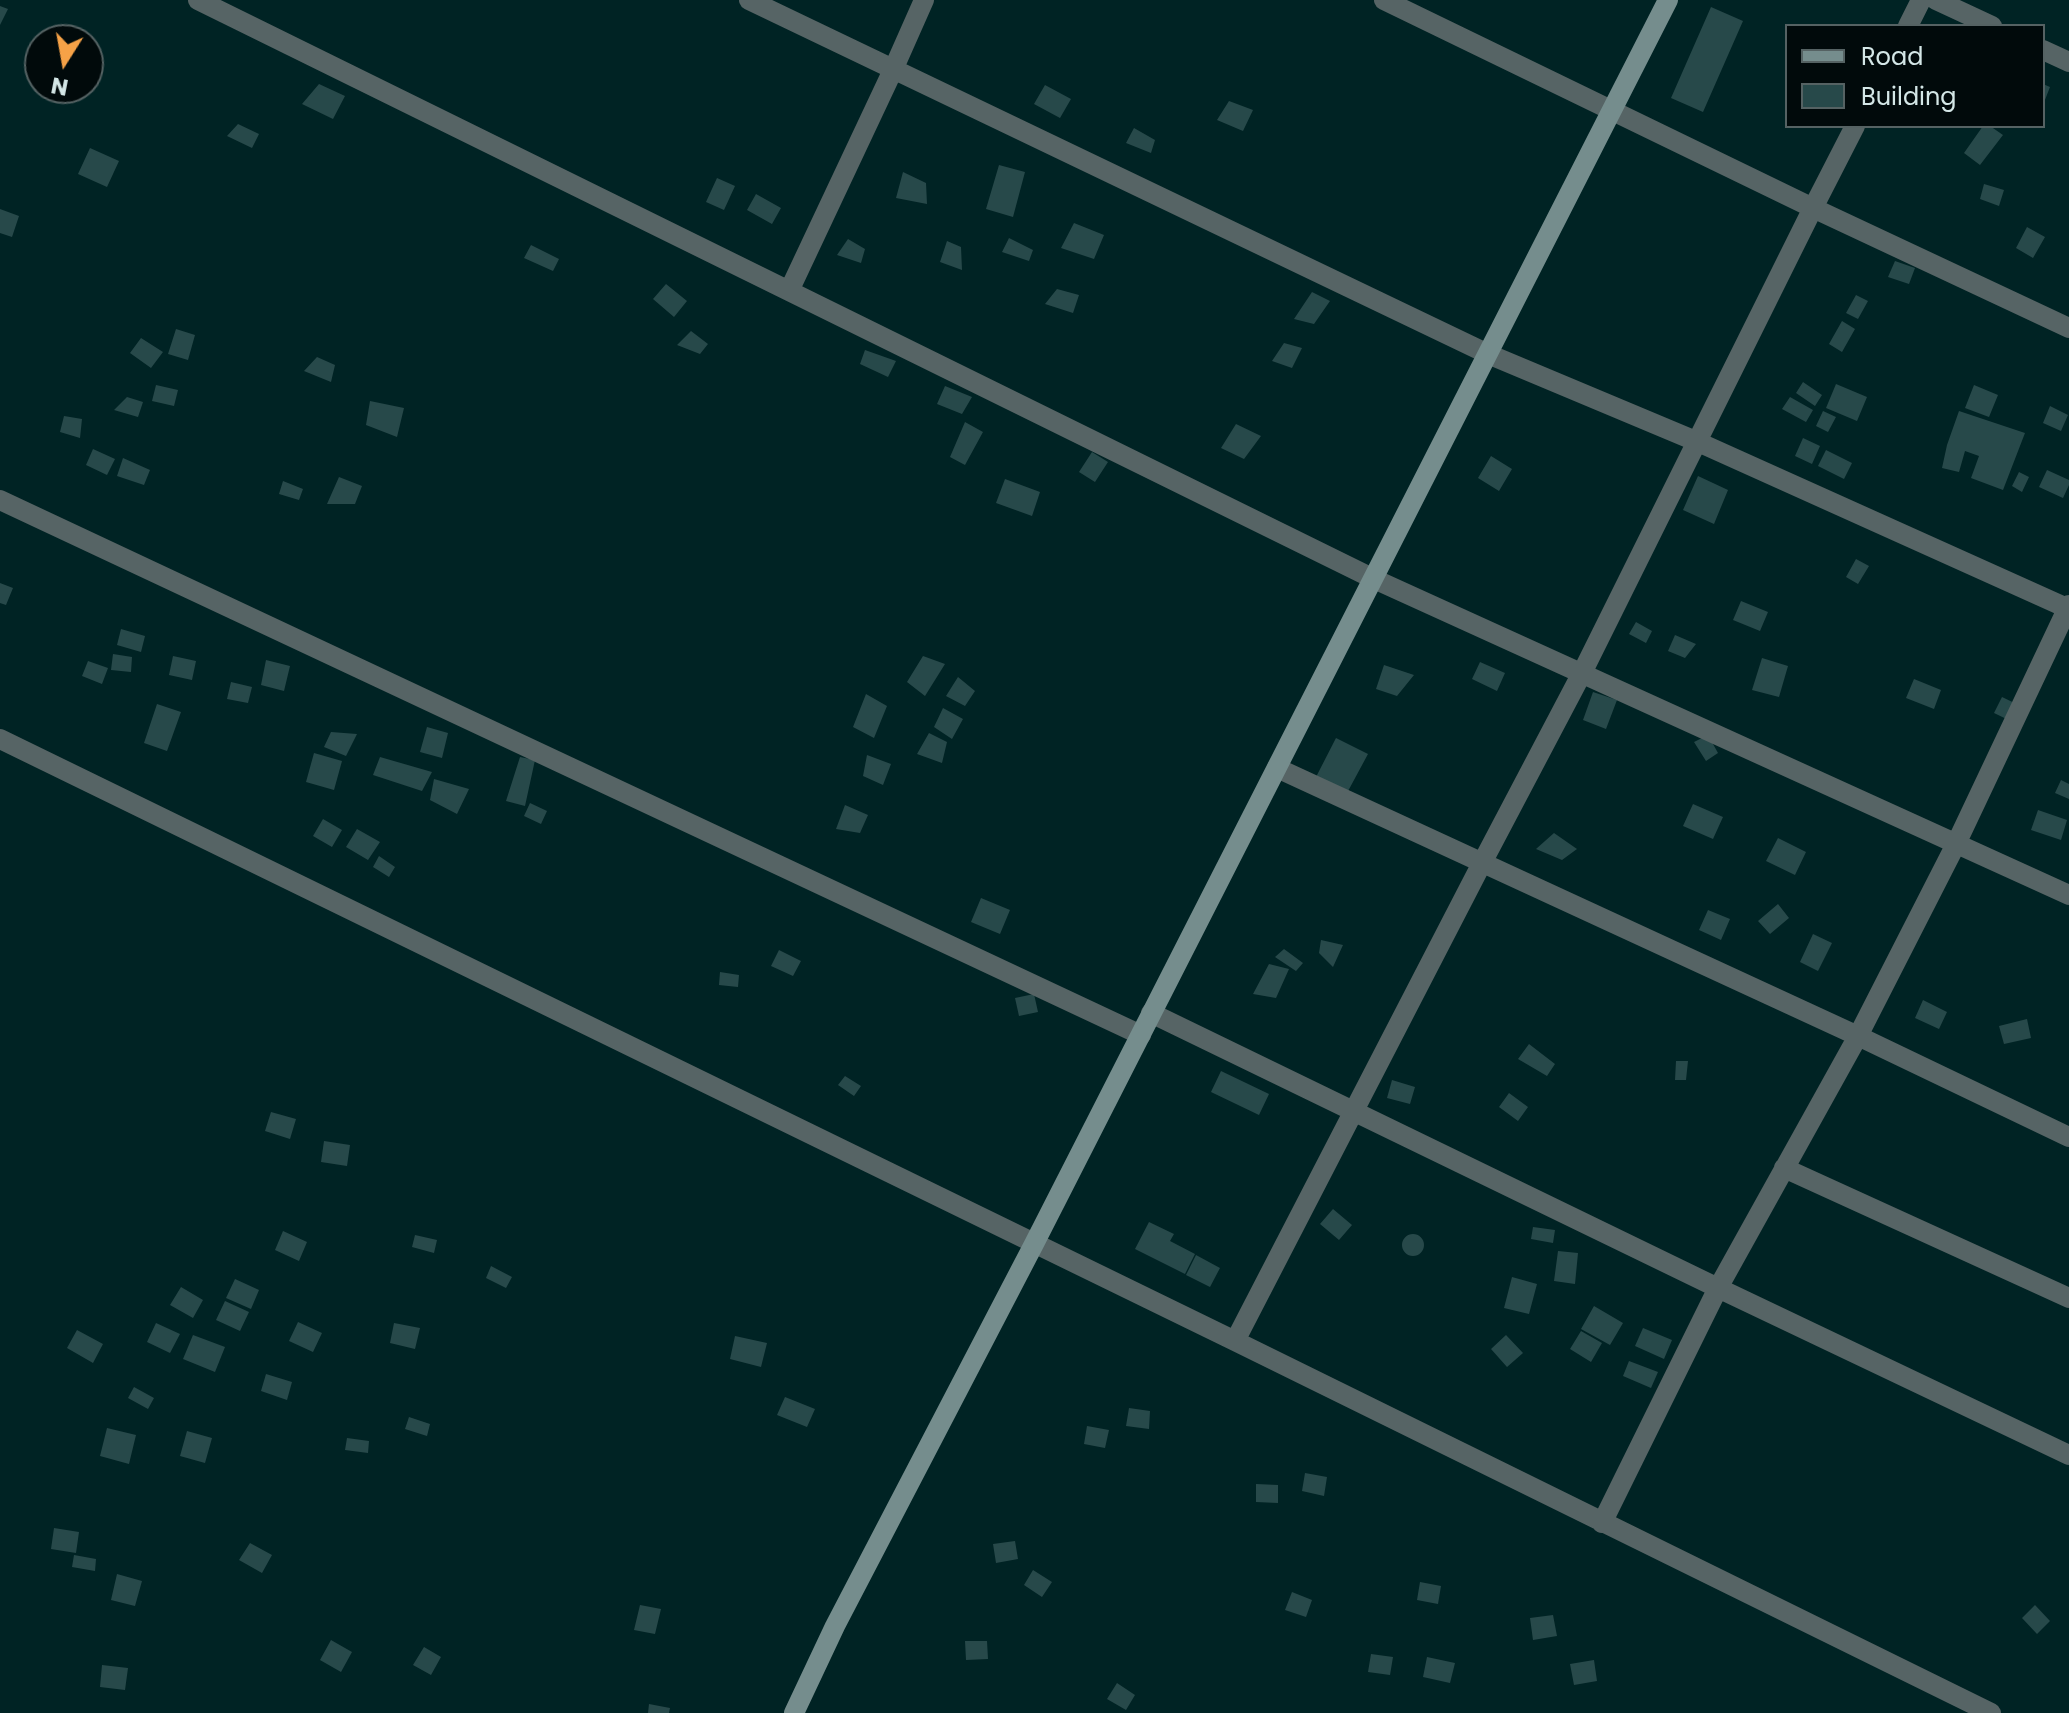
<!DOCTYPE html>
<style>
body{margin:0}
#map{position:relative;width:2069px;height:1713px;overflow:hidden;background:#002324;font-family:Poppins,sans-serif}
canvas{display:block}
.legend{position:absolute;left:1785px;top:24px;width:260px;height:104px;box-sizing:border-box;background:#010a0b;border:2px solid #556263;margin:0;padding:10px 14px;list-style:none;font-size:24px;color:#d4e7e7}
.legend li{display:flex;align-items:center;gap:16px;height:40px}
.legend b{width:40px;border:2px solid #556263}
.north{position:absolute;left:24px;top:24px;width:80px;height:80px;box-sizing:border-box;background:#010a0b;border:2px solid #556263;border-radius:50%;rotate:191deg;font-size:22px;font-weight:700;line-height:32px;text-align:center;color:#d4e7e7}
.north::after{content:'';display:block;margin:auto;width:28px;height:36px;background:#f6a247;clip-path:polygon(50% 0,100% 100%,50% 72%,0 100%)}
</style>
<div id="map">
<canvas width="2069" height="1713"></canvas>
<ul class="legend">
<li><b style="height:10px;background:#758d8d"></b>Road</li>
<li><b style="height:22px;background:#27494a"></b>Building</li>
</ul>
<div class="north">N</div>
</div>
<script>
const g = document.querySelector('canvas').getContext('2d');
g.lineJoin = 'round';
function fillPath(path, color) { g.fillStyle = color; g.fill(path, 'evenodd'); }
const shape = rows => new Path2D(rows.map(r => 'M' + r).join(''));
function strokePath(path, color, width, dash) { g.strokeStyle = color; g.lineWidth = width; g.lineCap = dash ? 'butt' : 'round'; g.setLineDash(dash || []); g.stroke(path); }
fillPath(shape([
 [0,6,8,9,0,25],
 [1711,7,1743,21,1703,112,1671,98],
 [319,84,345,96,333,119,302,104],
 [2043,84,2050,87,2043,105],
 [1045,85,1071,99,1060,118,1034,104],
 [1229,101,1253,110,1243,131,1217,120],
 [238,124,259,134,252,148,227,136],
 [1983,126,1990,126,2003,135,1980,165,1964,153],
 [1134,128,1155,140,1151,153,1126,143],
 [90,148,119,161,107,187,78,174],
 [999,165,1025,172,1013,217,986,209],
 [903,172,926,183,927,204,896,198],
 [717,178,735,186,724,210,706,202],
 [1984,184,2004,190,1999,206,1980,199],
 [756,194,781,208,772,224,747,210],
 [0,209,19,216,12,237,0,233],
 [1074,223,1104,235,1094,259,1061,248],
 [2027,227,2045,237,2033,258,2016,248],
 [1009,238,1033,250,1029,261,1002,252],
 [848,239,865,249,861,263,837,255],
 [947,241,961,247,962,270,940,262],
 [531,245,559,259,553,271,524,258],
 [1895,261,1915,268,1909,284,1888,277],
 [666,284,687,301,674,317,653,299],
 [1057,289,1079,295,1073,313,1045,304],
 [1312,292,1330,301,1314,324,1294,319],
 [1856,295,1868,301,1858,319,1846,313],
 [1842,321,1855,329,1842,352,1829,344],
 [176,329,195,335,188,360,168,354],
 [691,331,708,344,700,354,677,345],
 [141,338,163,352,151,368,130,353],
 [1284,343,1302,348,1292,368,1272,361],
 [865,350,896,361,888,377,860,364],
 [317,357,335,365,331,382,304,371],
 [1803,382,1822,395,1815,406,1796,393],
 [1836,384,1867,397,1857,421,1826,408],
 [156,385,178,390,174,406,152,401],
 [1974,385,1998,395,1989,417,1965,408],
 [945,386,972,397,962,414,937,404],
 [127,397,143,402,138,417,114,410],
 [1790,397,1813,410,1806,422,1782,409],
 [370,401,404,408,397,437,366,425],
 [2050,406,2068,415,2061,431,2043,423],
 [1823,411,1836,417,1828,432,1816,426],
 [1959,411,2025,433,2003,490,1971,478,1979,456,1965,451,1959,472,1942,468,1947,445],
 [64,416,82,419,80,438,60,432],
 [965,422,983,432,965,465,950,457],
 [1236,424,1261,436,1244,459,1221,448],
 [1803,438,1820,446,1812,464,1795,456],
 [93,449,115,459,107,475,86,465],
 [1826,450,1852,463,1844,479,1818,466],
 [1092,452,1108,462,1095,482,1079,472],
 [1491,456,1512,469,1499,491,1478,478],
 [123,458,150,470,144,485,117,476],
 [2047,470,2069,480,2069,485,2063,498,2039,487],
 [2019,472,2029,477,2022,492,2012,486],
 [1698,476,1728,490,1714,524,1683,510],
 [339,477,362,486,355,504,327,504],
 [1005,479,1040,492,1032,516,996,503],
 [283,481,303,489,299,500,279,494],
 [1856,559,1869,566,1858,584,1846,577],
 [0,583,13,588,6,605,0,603],
 [1741,601,1768,612,1760,631,1733,620],
 [1636,622,1652,631,1646,643,1629,634],
 [121,629,145,636,141,652,117,645],
 [1675,635,1696,644,1685,658,1668,651],
 [113,654,132,657,131,672,111,670],
 [173,656,196,661,192,680,169,675],
 [923,656,945,664,925,696,907,682],
 [1762,658,1788,666,1779,697,1752,690],
 [266,660,290,666,284,691,261,685],
 [88,661,108,668,102,684,82,676],
 [1480,662,1505,673,1497,691,1472,679],
 [1384,665,1414,675,1397,696,1376,689],
 [958,677,975,691,965,706,946,696],
 [1914,679,1941,690,1934,709,1906,698],
 [231,682,252,687,248,703,227,699],
 [1593,692,1617,700,1606,729,1583,720],
 [866,694,887,706,874,738,853,727],
 [2002,697,2027,709,2019,725,1994,713],
 [157,704,181,712,167,751,144,743],
 [943,708,963,719,952,739,934,727],
 [427,727,448,733,442,758,420,752],
 [331,732,357,734,346,756,324,747],
 [929,733,947,742,942,763,917,754],
 [1708,735,1718,753,1706,761,1694,742],
 [1336,738,1368,754,1347,793,1316,777],
 [314,753,342,761,334,790,306,782],
 [867,755,891,764,883,785,863,776],
 [380,757,432,772,422,791,373,775],
 [520,757,535,760,525,806,506,801],
 [434,779,469,789,457,814,430,800],
 [2061,780,2069,784,2069,799,2055,793],
 [530,803,547,811,541,824,524,816],
 [1693,804,1723,817,1713,839,1683,826],
 [845,805,868,815,860,833,836,829],
 [2038,810,2067,820,2061,840,2031,830],
 [323,819,342,830,332,847,313,836],
 [357,829,380,842,368,860,346,847],
 [1554,833,1577,849,1562,860,1536,849],
 [1778,838,1806,852,1795,875,1766,861],
 [379,856,395,867,389,877,373,867],
 [981,898,1010,910,1000,934,971,922],
 [1778,904,1789,918,1770,934,1758,921],
 [1708,910,1730,919,1721,940,1699,930],
 [1813,934,1832,943,1818,971,1800,962],
 [1321,940,1343,945,1333,967,1319,953],
 [1284,949,1303,963,1296,971,1275,957],
 [779,950,801,961,793,976,771,966],
 [1269,964,1289,969,1276,998,1253,994],
 [720,972,739,975,738,987,719,985],
 [1034,994,1038,1012,1019,1016,1015,998],
 [1923,1000,1947,1012,1939,1029,1915,1018],
 [2027,1019,2031,1038,2004,1044,1999,1026],
 [1529,1044,1555,1064,1547,1076,1518,1059],
 [1676,1061,1688,1061,1686,1080,1675,1080],
 [1221,1071,1269,1094,1259,1115,1211,1092],
 [845,1076,861,1086,854,1096,838,1085],
 [1392,1080,1415,1087,1410,1104,1387,1098],
 [1509,1093,1528,1107,1518,1121,1499,1107],
 [271,1112,296,1119,290,1139,265,1131],
 [324,1141,350,1145,347,1166,321,1162],
 [1333,1209,1352,1225,1339,1240,1320,1224],
 [1149,1222,1174,1234,1170,1241,1195,1254,1185,1274,1135,1249],
 [1533,1227,1555,1230,1553,1243,1531,1239],
 [283,1231,307,1242,299,1261,275,1250],
 '1402 1245a11 11 0 1 1 22 0a11 11 0 1 1-22 0Z',
 [415,1235,437,1240,434,1253,412,1247],
 [1558,1251,1578,1253,1575,1284,1554,1281],
 [1196,1255,1220,1268,1210,1287,1186,1275],
 [491,1266,512,1277,506,1288,486,1278],
 [1512,1277,1537,1284,1529,1314,1504,1308],
 [235,1279,259,1290,251,1309,226,1298],
 [181,1287,203,1300,193,1318,170,1305],
 [225,1301,249,1312,240,1331,216,1320],
 [1594,1306,1623,1323,1610,1345,1581,1329],
 [298,1322,322,1333,313,1352,289,1341],
 [156,1323,180,1334,170,1353,147,1342],
 [394,1323,420,1328,415,1349,390,1343],
 [1643,1328,1672,1340,1664,1359,1635,1346],
 [77,1330,103,1344,93,1363,67,1348],
 [1581,1331,1602,1343,1591,1362,1570,1349],
 [193,1335,225,1347,215,1372,183,1359],
 [1506,1335,1523,1353,1507,1367,1491,1349],
 [735,1336,767,1343,761,1367,730,1359],
 [1629,1361,1658,1372,1651,1388,1623,1376],
 [266,1374,292,1382,287,1400,261,1391],
 [134,1387,154,1398,148,1409,128,1398],
 [785,1397,815,1409,807,1427,777,1415],
 [1129,1408,1150,1411,1149,1429,1126,1426],
 [409,1417,430,1424,427,1436,405,1429],
 [1087,1426,1109,1430,1105,1448,1084,1444],
 [107,1428,136,1435,129,1464,100,1456],
 [187,1431,212,1438,205,1463,180,1456],
 [347,1438,369,1441,368,1453,345,1450],
 [1305,1473,1327,1477,1324,1496,1302,1491],
 [1256,1484,1278,1485,1278,1503,1256,1502],
 [54,1528,79,1532,76,1553,51,1549],
 [1015,1541,1018,1559,996,1563,993,1544],
 [250,1543,272,1555,262,1573,239,1560],
 [74,1555,96,1559,95,1571,72,1567],
 [1033,1570,1052,1582,1042,1597,1024,1585],
 [117,1574,142,1581,135,1606,111,1600],
 [1420,1582,1441,1586,1438,1604,1417,1600],
 [1292,1592,1312,1600,1306,1617,1285,1610],
 [640,1605,661,1609,655,1634,634,1630],
 [2035,1605,2050,1621,2037,1634,2022,1618],
 [1553,1615,1557,1636,1533,1640,1530,1618],
 [331,1640,352,1652,341,1672,320,1660],
 [965,1641,987,1641,988,1659,966,1660],
 [424,1647,441,1657,431,1675,413,1665],
 [1371,1654,1393,1657,1390,1675,1368,1672],
 [1427,1657,1455,1663,1450,1683,1423,1677],
 [1594,1660,1597,1681,1574,1685,1570,1664],
 [102,1665,128,1668,125,1690,100,1687],
 [1117,1683,1135,1695,1126,1710,1107,1699],
 [649,1704,670,1708,669,1713,648,1713]
]), '#27494a');
strokePath(shape([
 [198,0,1374,579,2069,895],
 [749,0,1488,354,1698,442,2069,609],
 [1384,0,1813,208,2069,328],
 [1936,0,1992,26],
 [1908,26,1921,0],
 [2043,50,2069,62],
 [789,291,893,70,924,0],
 [0,500,1141,1035],
 [0,739,1235,1341,1991,1713],
 [1277,768,1858,1036,2069,1137],
 [1151,1013,1718,1288,2069,1455],
 [1784,1168,2069,1298],
 [1235,1341,1482,863,1582,673,1813,208,1855,126],
 [1602,1523,1718,1288,1858,1036,1956,844,2069,605]
]), '#566465', 20);
strokePath(shape([
 [794,1713,835,1626,1034,1244,1668,0]
]), '#758d8d', 20);
</script>
